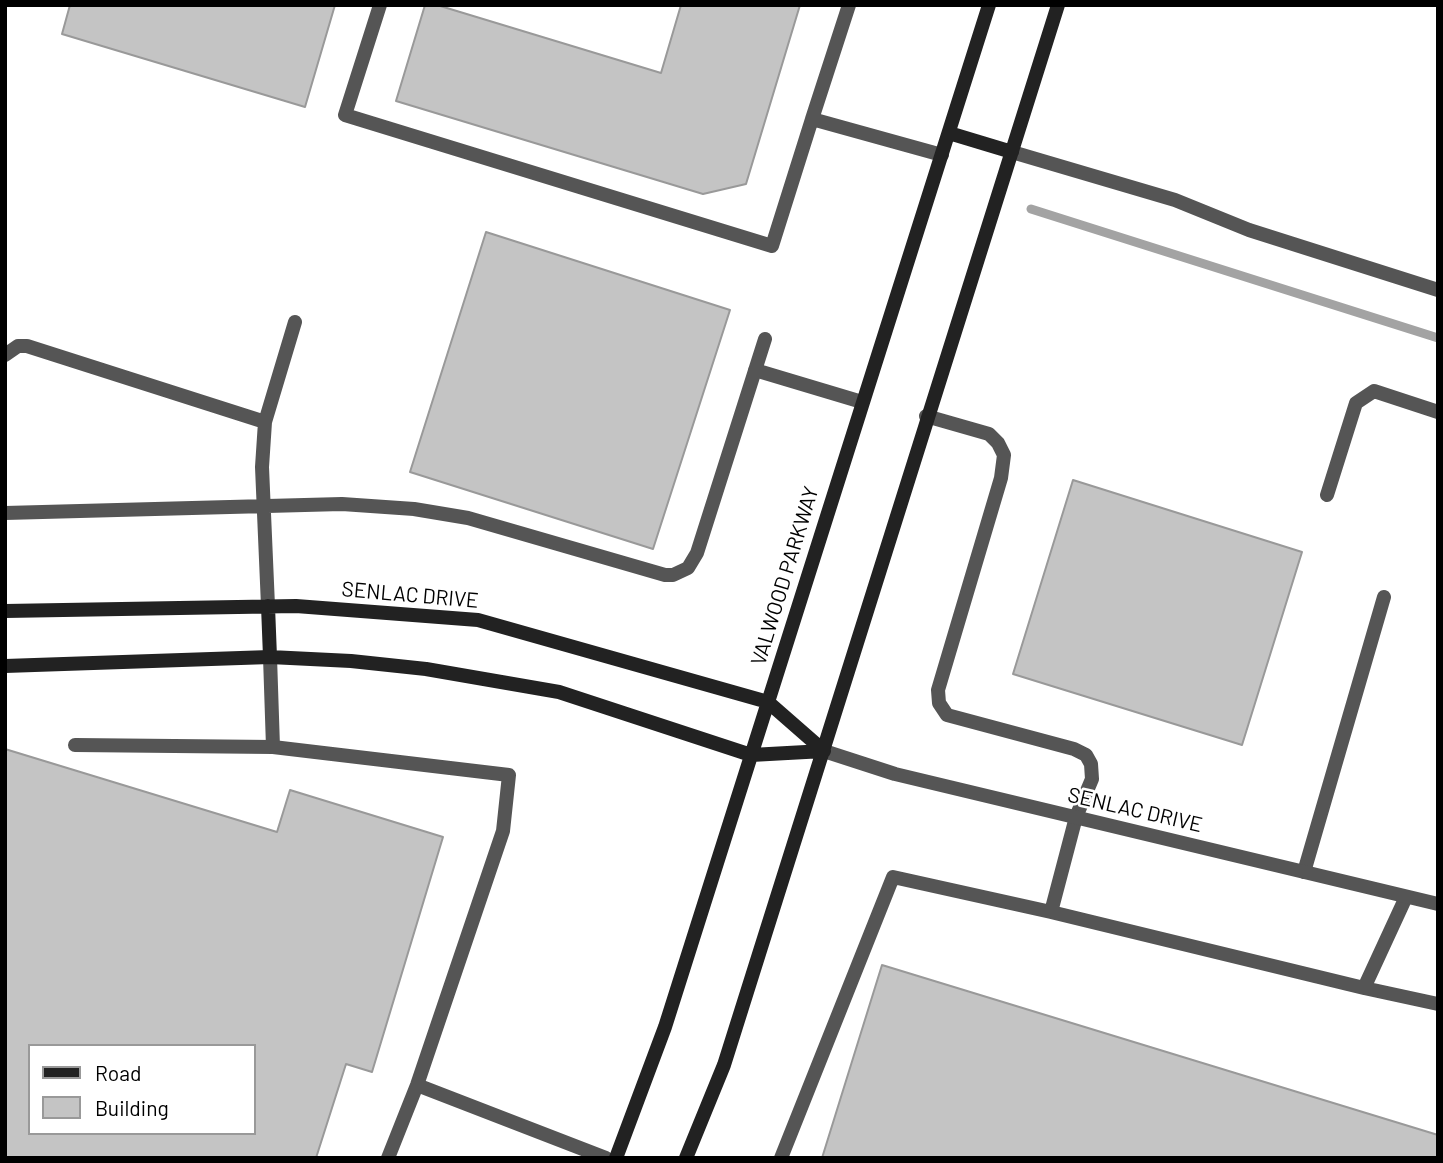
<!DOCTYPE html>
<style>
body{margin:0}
#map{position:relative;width:1443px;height:1163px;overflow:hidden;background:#fff;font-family:Barlow,sans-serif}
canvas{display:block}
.frame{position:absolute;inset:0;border:7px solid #000;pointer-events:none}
.legend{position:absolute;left:28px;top:1044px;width:228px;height:91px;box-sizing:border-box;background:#fff;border:2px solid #999;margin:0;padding:9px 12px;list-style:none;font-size:21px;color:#000}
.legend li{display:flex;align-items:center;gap:14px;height:35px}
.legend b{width:35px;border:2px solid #999}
</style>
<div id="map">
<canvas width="1443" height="1163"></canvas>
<div class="frame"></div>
<ul class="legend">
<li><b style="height:9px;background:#222"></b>Road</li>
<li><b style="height:19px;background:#c4c4c4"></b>Building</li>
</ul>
</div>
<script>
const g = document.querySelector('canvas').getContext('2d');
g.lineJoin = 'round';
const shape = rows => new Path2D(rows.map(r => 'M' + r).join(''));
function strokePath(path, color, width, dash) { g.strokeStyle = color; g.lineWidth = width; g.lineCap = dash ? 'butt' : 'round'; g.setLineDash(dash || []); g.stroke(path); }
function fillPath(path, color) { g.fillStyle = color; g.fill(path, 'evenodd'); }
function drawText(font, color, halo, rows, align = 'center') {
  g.font = font + ' Barlow,sans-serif'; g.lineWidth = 5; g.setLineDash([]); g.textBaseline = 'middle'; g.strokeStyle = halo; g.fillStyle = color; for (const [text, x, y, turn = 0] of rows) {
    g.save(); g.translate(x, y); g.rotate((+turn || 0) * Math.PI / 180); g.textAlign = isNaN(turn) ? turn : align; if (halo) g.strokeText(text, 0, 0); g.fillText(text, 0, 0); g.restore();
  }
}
strokePath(shape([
 [1031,209,1438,338]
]), '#a3a3a3', 9);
const building = shape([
 [70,5,335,5,305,107,62,34,70,5],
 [425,5,437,5,661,73,681,5,800,5,746,184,703,194,396,101,425,5],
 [486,232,730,310,653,549,410,472,486,232],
 [1073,480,1302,552,1242,745,1013,674,1073,480],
 [5,749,277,832,290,790,443,837,372,1072,346,1064,316,1158,5,1158,5,749],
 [30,1046,254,1046,254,1133,30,1133,30,1046],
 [882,965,1438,1135,1438,1158,822,1158,882,965]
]);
fillPath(building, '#c4c4c4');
strokePath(building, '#999', 2);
strokePath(shape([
 [380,5,345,115,772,246,812,119,942,155],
 [812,119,849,5],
 [1012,152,1175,200,1249,230,1438,290],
 [5,355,18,346,27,346,265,422,262,467,268,606],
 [755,370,862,402],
 [926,416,989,434,998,443,1004,455,1001,478,938,690,939,703,947,715,1074,749,1086,755,1091,764,1092,779,1076,817,1051,912,1364,988],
 [265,422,295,322],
 [1327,495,1356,403,1374,391,1438,412],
 [5,513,342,504,414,509,468,518,665,575,673,575,688,568,697,553,765,339],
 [270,657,273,747,509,775,503,831,417,1085,388,1158],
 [75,745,273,747],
 [1304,872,1384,597],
 [1406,897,1364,988,1438,1004],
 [417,1085,606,1158],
 [781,1158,893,877,1051,912]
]), '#555', 14);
strokePath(shape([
 [824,751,895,774,1438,904]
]), '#555', 14);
strokePath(shape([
 [949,133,1012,152],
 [268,606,270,657],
 [5,611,296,606,478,620,768,702,824,751],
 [5,666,270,657,351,661,426,669,559,692,751,755,824,751],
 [616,1158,665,1027,989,5],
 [686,1158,724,1065,1058,5]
]), '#222', 14);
drawText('21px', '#000', '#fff', [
 ["VALWOOD PARKWAY",785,576,-73],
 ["SENLAC DRIVE",410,595,5],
 ["SENLAC DRIVE",1135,810,13]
]);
</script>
